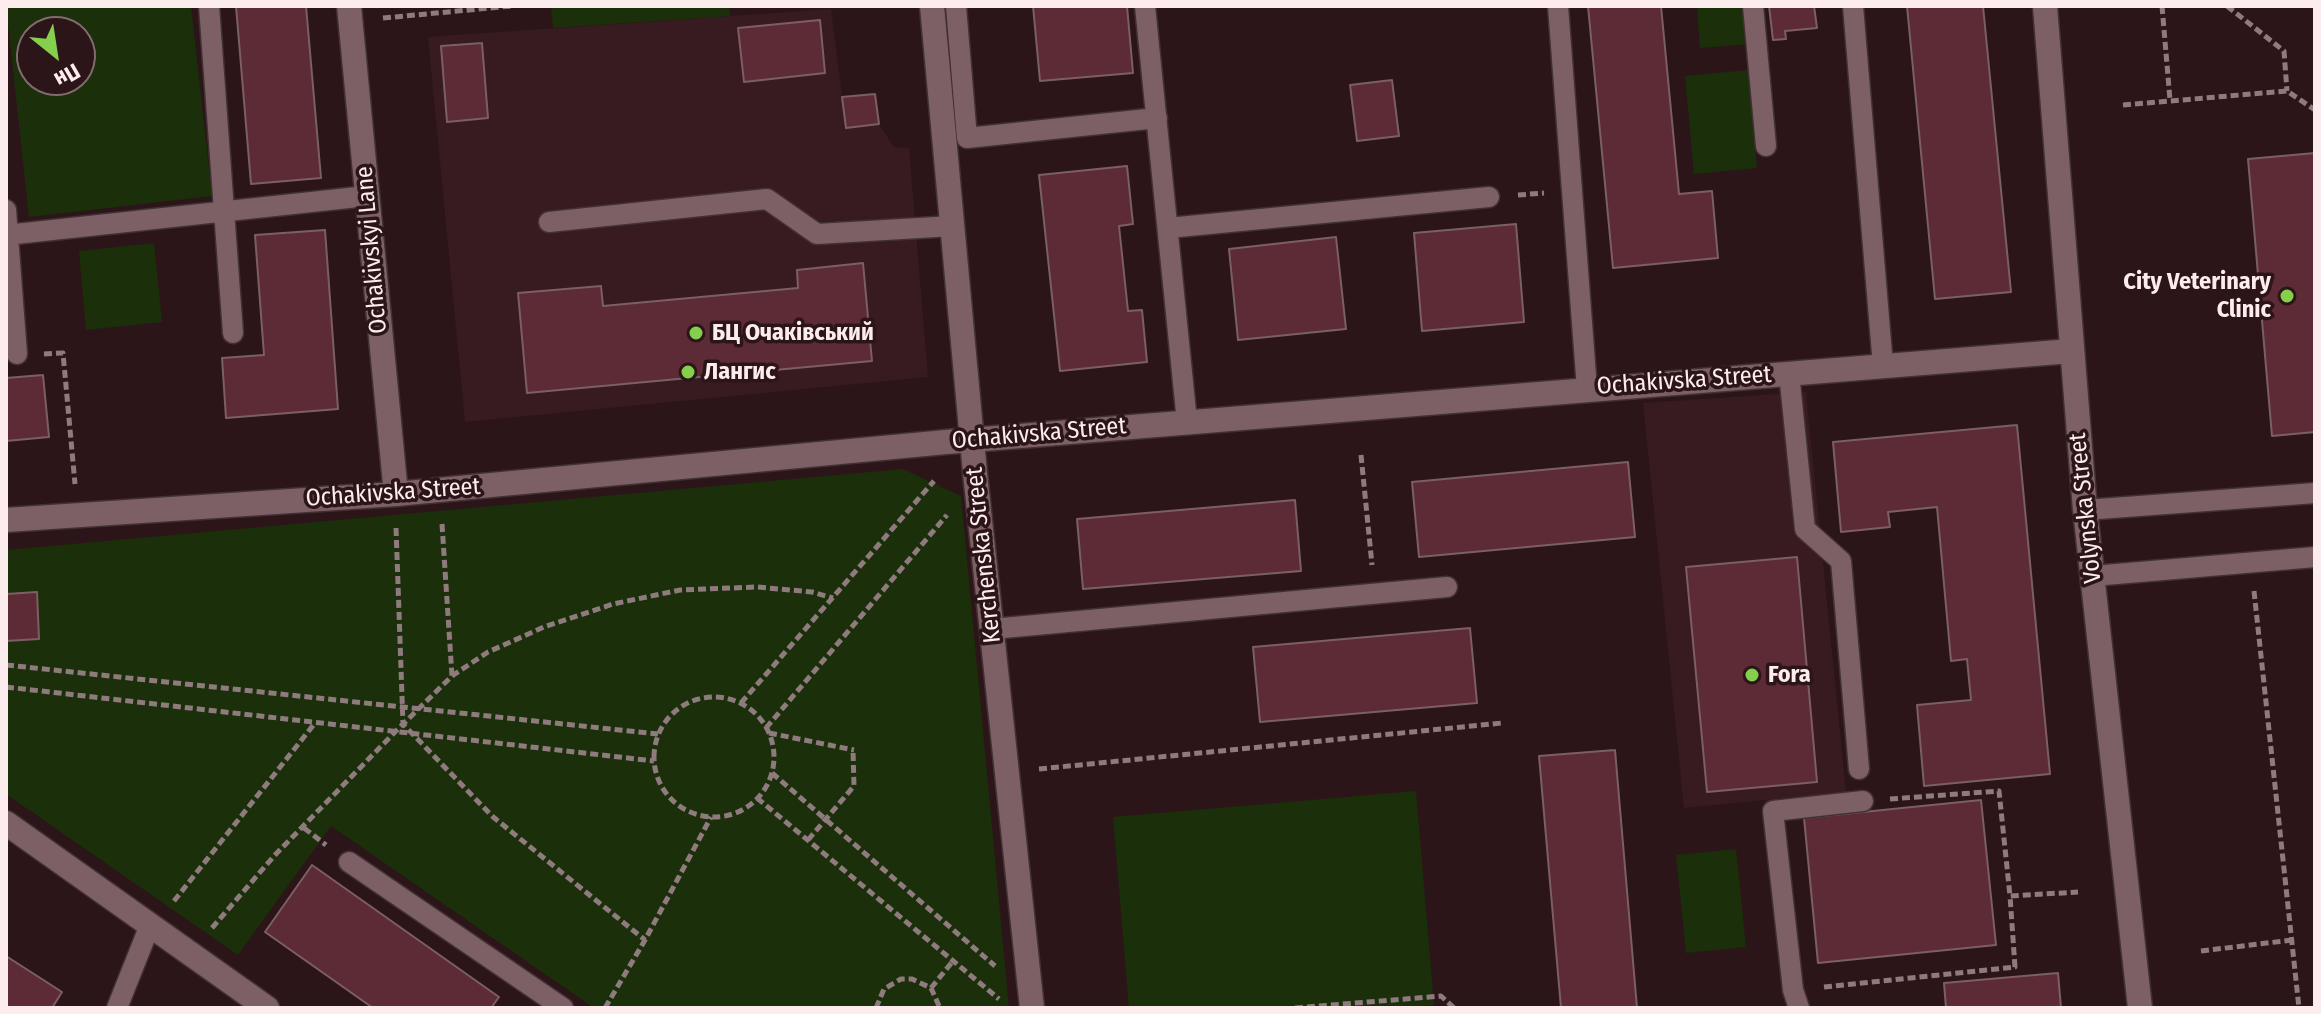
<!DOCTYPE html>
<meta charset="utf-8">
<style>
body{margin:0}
#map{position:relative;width:2321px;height:1014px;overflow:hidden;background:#2c1519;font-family:"Fira Sans Condensed",sans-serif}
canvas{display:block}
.frame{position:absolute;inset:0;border:8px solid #fdecee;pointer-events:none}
.north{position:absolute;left:16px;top:16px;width:80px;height:80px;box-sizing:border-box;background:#2c1519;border:2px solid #806b6e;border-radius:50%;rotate:150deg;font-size:22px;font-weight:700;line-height:32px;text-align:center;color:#fdecee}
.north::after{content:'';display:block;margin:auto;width:28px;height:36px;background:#85cf4d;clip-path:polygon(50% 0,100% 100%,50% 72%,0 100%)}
</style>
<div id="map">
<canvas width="2321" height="1014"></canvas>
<div class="frame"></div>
<div class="north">Пн</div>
</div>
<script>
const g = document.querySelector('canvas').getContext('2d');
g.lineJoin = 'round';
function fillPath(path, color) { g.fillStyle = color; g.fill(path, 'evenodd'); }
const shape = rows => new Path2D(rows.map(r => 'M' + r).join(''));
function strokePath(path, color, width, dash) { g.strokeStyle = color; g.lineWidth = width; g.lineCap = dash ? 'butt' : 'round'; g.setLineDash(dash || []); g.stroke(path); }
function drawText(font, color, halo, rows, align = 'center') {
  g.font = font + ' "Fira Sans Condensed",sans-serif'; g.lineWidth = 7; g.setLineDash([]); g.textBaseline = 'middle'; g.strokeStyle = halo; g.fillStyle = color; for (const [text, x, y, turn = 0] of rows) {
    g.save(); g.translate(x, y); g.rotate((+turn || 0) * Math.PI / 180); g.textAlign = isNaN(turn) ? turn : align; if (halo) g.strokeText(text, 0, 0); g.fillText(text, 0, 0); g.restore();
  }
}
fillPath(shape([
 [831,9,846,127,879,124,894,147,909,148,928,377,465,422,428,37],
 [1806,392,1846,792,1684,808,1643,403]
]), '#381a21');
fillPath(shape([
 [6,6,191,6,212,196,29,217],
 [32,32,80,32,80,80,32,80],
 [551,6,729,6,730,16,553,28],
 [1748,6,1750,44,1700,48,1697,8],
 [1748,70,1757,168,1694,174,1685,76],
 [154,243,162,322,86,330,79,251],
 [903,469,961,496,1009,1008,594,1008,331,826,238,955,6,794,6,550],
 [1416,791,1434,1005,1401,1008,1129,1008,1113,817],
 [1736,849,1746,947,1686,953,1676,855]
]), '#1a2f0a');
const building = shape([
 [236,6,306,6,321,178,251,184,236,6],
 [1033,6,1127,6,1133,73,1040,81,1033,6],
 [1588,6,1661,6,1679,194,1712,191,1718,258,1613,268,1588,6],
 [1769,6,1814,6,1817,28,1785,31,1786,39,1773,40,1769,6],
 [1907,6,1983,6,2011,292,1935,299,1907,6],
 [820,20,825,73,744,82,738,28,820,20],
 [482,43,488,118,447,122,441,46,482,43],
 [1392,80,1399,136,1357,141,1350,85,1392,80],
 [875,94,879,124,846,128,842,97,875,94],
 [2315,153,2315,432,2272,436,2248,159,2315,153],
 [1127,166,1133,224,1119,226,1128,311,1142,310,1147,362,1060,371,1039,175,1127,166],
 [1516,224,1524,322,1422,331,1414,233,1516,224],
 [325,230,338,409,226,418,222,358,264,355,255,235,325,230],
 [1336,237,1346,329,1238,340,1229,249,1336,237],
 [863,263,872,361,527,393,518,293,601,286,603,306,798,288,797,270,863,263],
 [43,375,49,437,6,441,6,378,43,375],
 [2017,425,2050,774,1924,786,1917,705,1971,700,1967,659,1951,661,1937,507,1888,512,1890,527,1841,532,1833,442,2017,425],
 [1628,462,1635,537,1419,557,1412,482,1628,462],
 [1295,500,1301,571,1083,589,1077,519,1295,500],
 [1797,557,1817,782,1707,792,1686,567,1797,557],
 [37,592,39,639,6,641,6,594,37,592],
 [1470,628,1477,703,1260,722,1253,647,1470,628],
 [1615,750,1637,1008,1561,1008,1539,756,1615,750],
 [1981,800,1996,945,1818,963,1804,818,1981,800],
 [312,865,499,997,491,1008,373,1008,265,932,312,865],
 [6,956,62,992,52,1008,6,1008,6,956],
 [2058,973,2061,1008,1946,1008,1944,983,2058,973]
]);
fillPath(building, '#5c2b36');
strokePath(building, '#7b5f63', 2);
const lane = shape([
 [209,6,233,333],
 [956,6,967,138,1157,118],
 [1145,6,1187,422],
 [1558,6,1587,389],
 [1753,6,1766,146],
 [1853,6,1883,366],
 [6,210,17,354],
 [549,222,767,199,817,234,953,226],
 [1168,228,1489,197],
 [6,235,367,196],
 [1789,373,1805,529,1841,561,1859,769],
 [2085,510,2315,493],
 [2093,576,2315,557],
 [992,629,1447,587],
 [349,862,563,1008],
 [117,1008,150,925],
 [1799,1008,1793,990,1773,811,1863,801]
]);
const street = shape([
 [349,6,396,494],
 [932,6,975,473,1032,1008],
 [6,520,396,494,946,442,2071,351],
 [6,823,267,1008]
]);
const secondary = shape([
 [2045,6,2085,510,2140,1008]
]);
strokePath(lane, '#423134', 23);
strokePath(street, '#423134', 27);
strokePath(secondary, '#423134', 27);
strokePath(shape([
 [2162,6,2170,100],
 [2227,6,2284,51,2287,91],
 [383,18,512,6],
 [2123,105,2287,91,2315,110],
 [1518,195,1544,193],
 [44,354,63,353,75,484],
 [1361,455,1372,565],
 [442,524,452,676],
 [396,528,403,724,492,816,645,940],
 [2254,591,2299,1008],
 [6,665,658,734],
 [6,687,654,761],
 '654 757a60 60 0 1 1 120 0a60 60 0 1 1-120 0Z',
 [741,703,934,481],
 [766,728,947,515],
 [769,733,854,750],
 [1039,769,1502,723],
 [772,773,995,966],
 [757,798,999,999],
 [1890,799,1999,791,2010,896],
 [304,828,326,845],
 [808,840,854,786,853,750],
 [174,901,315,723],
 [212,928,274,856,396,731,452,676,488,652,544,627,613,604,680,590,757,587,812,592,833,598],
 [2201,951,2292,940],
 [1824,987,2015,967,2010,896,2078,892],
 [931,988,953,961],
 [605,1008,645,940,711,817],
 [876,1008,884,989,901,979,912,979,931,988,940,1008],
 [1295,1008,1441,996,1454,1008]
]), '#8f7b7e', 5, [8, 4]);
strokePath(lane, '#7d6065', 20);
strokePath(street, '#7d6065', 24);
strokePath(secondary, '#7d6065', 24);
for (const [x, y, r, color] of [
 [2287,296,8,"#85cf4d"],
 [696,333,8,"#85cf4d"],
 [688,372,8,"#85cf4d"],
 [1752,675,8,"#85cf4d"]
]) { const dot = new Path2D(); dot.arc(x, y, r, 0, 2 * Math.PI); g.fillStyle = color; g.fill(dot); strokePath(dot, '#2c1519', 3); }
drawText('24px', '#fdecee', '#2c1519', [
 ["Ochakivskyi Lane",372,250,-95],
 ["Ochakivska Street",1684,381,-4],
 ["Ochakivska Street",1039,434,-5],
 ["Ochakivska Street",393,493,-4],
 ["Volynska Street",2086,508,-96],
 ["Kerchenska Street",984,555,-96]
]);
drawText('bold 24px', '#fdecee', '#2c1519', [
 ["City Veterinary",2271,282,"right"],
 ["Clinic",2271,310,"right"],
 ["БЦ Очаківський",712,333],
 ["Лангис",704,372],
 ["Fora",1768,675]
], 'left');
</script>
